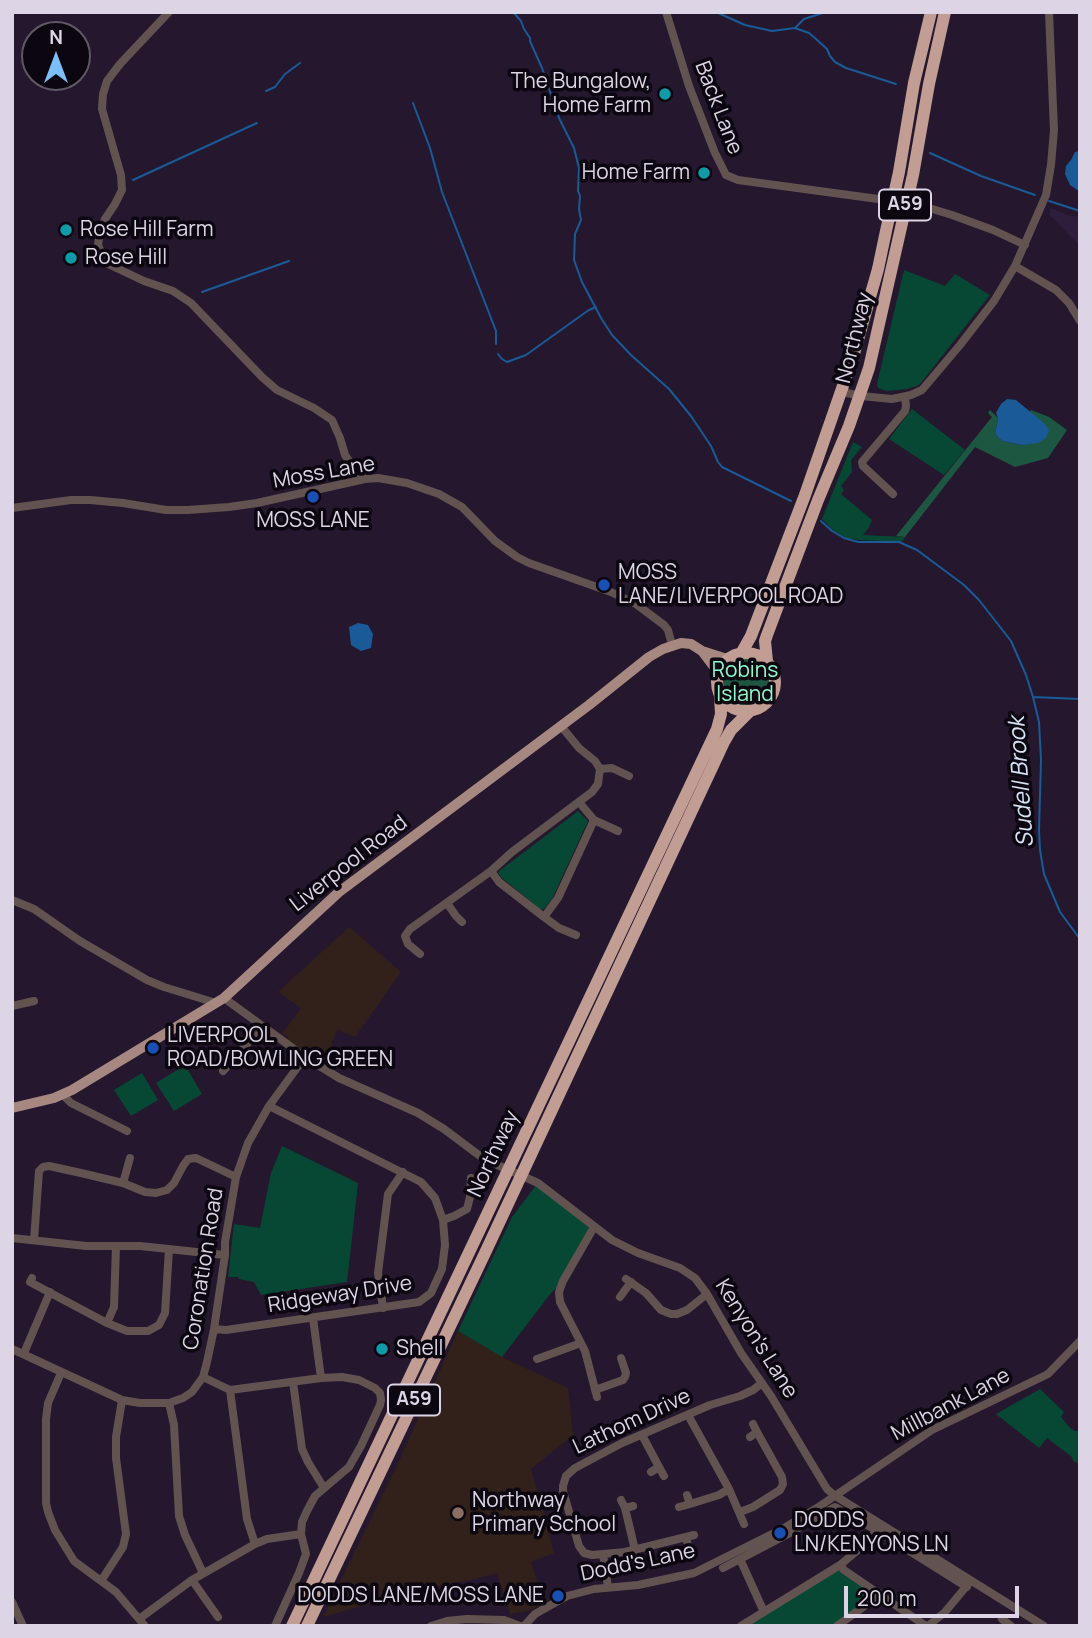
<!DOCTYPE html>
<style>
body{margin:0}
#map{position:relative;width:1092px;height:1638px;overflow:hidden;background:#25182e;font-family:Manrope,sans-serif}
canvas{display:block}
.frame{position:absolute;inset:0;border:14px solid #ddd5e5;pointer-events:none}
.north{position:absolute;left:21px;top:21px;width:70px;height:70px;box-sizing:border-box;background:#0b060f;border:2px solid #5f5965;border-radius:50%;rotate:0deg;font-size:19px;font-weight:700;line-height:28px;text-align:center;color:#ddd5e5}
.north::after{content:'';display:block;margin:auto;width:24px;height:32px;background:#7cbef9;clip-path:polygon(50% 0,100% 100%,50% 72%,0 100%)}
.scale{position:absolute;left:844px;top:1586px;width:175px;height:32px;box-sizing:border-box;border:4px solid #ddd5e5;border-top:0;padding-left:9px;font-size:21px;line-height:24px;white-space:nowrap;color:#ddd5e5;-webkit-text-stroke:5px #0b060f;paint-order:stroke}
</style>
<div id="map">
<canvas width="1092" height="1638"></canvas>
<div class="frame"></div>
<div class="north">N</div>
<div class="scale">200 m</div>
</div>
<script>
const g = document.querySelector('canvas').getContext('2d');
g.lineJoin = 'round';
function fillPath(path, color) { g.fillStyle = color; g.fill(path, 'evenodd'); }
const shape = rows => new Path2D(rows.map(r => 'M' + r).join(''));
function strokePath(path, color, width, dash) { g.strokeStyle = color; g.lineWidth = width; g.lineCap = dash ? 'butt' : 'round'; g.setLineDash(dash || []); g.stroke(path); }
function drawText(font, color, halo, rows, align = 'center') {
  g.font = font + ' Manrope,sans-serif'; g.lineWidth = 7; g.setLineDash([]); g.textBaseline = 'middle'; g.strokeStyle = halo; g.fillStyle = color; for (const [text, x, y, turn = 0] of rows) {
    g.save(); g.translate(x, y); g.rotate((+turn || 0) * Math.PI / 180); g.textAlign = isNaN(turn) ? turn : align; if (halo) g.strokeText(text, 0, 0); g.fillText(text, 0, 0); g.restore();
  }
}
fillPath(shape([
 [1051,208,1068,215,1080,217,1080,246,1049,214]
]), '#2f1e3b');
fillPath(shape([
 [349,927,401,972,355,1037,337,1029,325,1063,287,1040,289,1037,282,1034,301,1008,278,992],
 [458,1331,502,1357,568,1388,573,1435,531,1469,554,1553,531,1562,538,1584,542,1583,548,1601,528,1611,510,1614,497,1573,471,1580,421,1589,323,1617,399,1461]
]), '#32211a');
fillPath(shape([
 [904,270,945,286,955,274,990,295,921,383,917,386,907,389,887,391,878,388,877,384],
 [912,409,965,450,944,475,889,439],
 [853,442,862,447,851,460,852,472,841,486,844,490,841,494,872,520,869,527,863,535,905,537,902,542,860,540,846,538,834,531,822,519],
 [578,811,588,821,552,899,544,909,540,909,501,877,498,872],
 [185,1065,202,1094,174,1111,156,1083],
 [142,1073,158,1100,131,1116,114,1090],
 [282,1146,358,1183,347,1282,261,1295,254,1282,239,1279,238,1277,228,1277,234,1224,260,1228,271,1173],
 [537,1184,592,1228,559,1286,551,1293,502,1357,458,1331,512,1217],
 [1040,1389,1064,1412,1061,1417,1070,1428,1075,1431,1080,1431,1080,1464,1073,1461,1072,1457,1047,1438,1039,1448,996,1414],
 [839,1567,877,1593,833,1626,742,1626]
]), '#064833');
fillPath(shape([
 [990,410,998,418,995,434,1002,441,1022,445,1044,423,1029,413,1031,410,1049,417,1067,430,1048,458,1015,467,975,447,905,537,896,536,992,417,988,413],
 '721 683a24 24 0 1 1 48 0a24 24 0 1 1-48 0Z'
]), '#1d5741');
fillPath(shape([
 [1080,151,1080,192,1070,185,1065,174,1066,166,1071,160,1075,152],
 [1007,399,1016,400,1044,423,1049,430,1046,438,1038,443,1022,445,1002,441,995,434,998,418,996,413,1001,404],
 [358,623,368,625,373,634,371,648,361,651,351,645,349,627]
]), '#195a97');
strokePath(shape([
 [513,12,521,21,524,29,530,38,530,41,542,68,559,118,574,148,579,168,578,191,580,196,579,209,581,220,575,234,574,260,582,282,601,318,612,335,631,355,669,389,691,416,711,446,718,462,722,467,791,501],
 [716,12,745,25,772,31,795,28,804,19,826,12],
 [795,28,809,33,816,39,827,49,830,56,835,62,846,68,896,84],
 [266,91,275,87,285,74,300,63],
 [413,103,430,148,442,192,496,331,496,344],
 [930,153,981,176,1035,195],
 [133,180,257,123],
 [1049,201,1080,211],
 [202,292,289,261],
 [498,354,502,359,507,362,526,355,579,317,589,310,596,307],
 [821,521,832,531,844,538,858,542,899,542,917,550,964,585,979,600,1011,641,1026,675,1033,697,1039,722,1041,760,1039,830,1040,850,1044,874,1060,912,1080,939],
 [1033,697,1080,699]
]), '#195a97', 2);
strokePath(shape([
 [169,12,120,64,107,81,103,94,102,109,121,175,122,190,115,204,105,219,100,231,98,245,106,263,144,281,173,291,191,303,262,377,277,390,314,408,332,420,340,438,345,455,353,467,365,479],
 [666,12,689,86,715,153,726,175,738,180,893,201],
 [906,201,952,215,993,230,1025,245],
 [1015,266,1056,290,1069,303,1080,321],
 [842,392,861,396,892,399,911,395,922,390,960,345,994,301,1015,266,1046,195,1051,165,1054,130,1049,12],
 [893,494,863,466,862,462,905,411,906,406,905,397],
 [12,508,71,500,90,500,123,503,166,510,188,510,229,507,257,503,365,479,378,478,407,483,439,494,462,507,495,541,517,557,529,563,611,592,636,604,664,625,668,630,672,645],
 [600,769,612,768,629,776],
 [579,802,594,820,618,831],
 [491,871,499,882,544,917,559,928,576,935],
 [12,900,34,909,80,941,147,980,164,987,216,1003],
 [447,903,456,916,462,922],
 [544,917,558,898,594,820],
 [420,954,408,944,405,936,410,929,491,871,512,852,592,792,598,784,600,769,595,761,579,748,561,726],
 [224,998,305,1057,339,1078,418,1113,444,1129,484,1159,538,1183,612,1240,638,1253,680,1268,695,1278,707,1294,741,1353,771,1396,827,1489,834,1495,1044,1626],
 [12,1006,34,1001],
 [223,1071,263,1026],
 [63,1095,71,1103,127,1131],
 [123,1183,130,1158],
 [443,1220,454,1216,467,1209,470,1197,471,1178],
 [594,1227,563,1281,559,1292,560,1302,585,1351,597,1397],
 [12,1238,86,1246,140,1246,225,1255],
 [34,1240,39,1171,43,1167,49,1166,81,1173,123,1183,145,1192,156,1193,167,1190,174,1183,183,1166,188,1159,196,1158,236,1177],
 [32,1278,30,1282,107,1323,127,1331,148,1331,159,1325,165,1313,169,1249],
 [626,1279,646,1293,661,1310,671,1314,677,1314,687,1310,707,1294],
 [620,1297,631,1282],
 [383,1308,378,1273,388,1194,403,1172],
 [313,1318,321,1378],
 [107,1323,114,1307,116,1246],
 [214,1329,226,1330,419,1302,431,1293,442,1269,445,1245,443,1220,435,1198,421,1182,269,1106],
 [12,1349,122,1400,140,1403,169,1403,183,1398,192,1392,203,1377,207,1362,214,1329,225,1255,225,1242,236,1177,248,1143,269,1106,305,1057],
 [24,1353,50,1292],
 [537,1359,581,1343],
 [61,1373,48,1403,46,1419,46,1503,48,1512,55,1530,74,1561,116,1592,145,1626],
 [203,1377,230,1390,321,1378,342,1377,359,1380,375,1388,380,1393,381,1400,380,1405,361,1446,349,1467,315,1496,307,1511,302,1522,301,1534,306,1554,299,1573,275,1626],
 [293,1382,302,1449,308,1462,324,1488],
 [230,1390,247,1519,255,1544],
 [595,1390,623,1380,625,1377,626,1373,621,1358],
 [169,1403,174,1425,179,1516,185,1535,203,1573],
 [688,1415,729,1489,744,1524],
 [642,1435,659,1467],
 [750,1437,757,1432,753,1424],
 [651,1472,659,1467,664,1476],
 [621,1500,625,1508,633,1506],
 [690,1504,719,1495,729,1489],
 [679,1507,690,1504,687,1495],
 [625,1508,635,1550],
 [740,1512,753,1507,780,1490,783,1484,782,1477,757,1432],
 [686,1537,625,1552,592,1555,584,1553,579,1546,563,1491,563,1486,566,1476,575,1468,622,1443,710,1405,740,1396,753,1390,762,1383],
 [689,1549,686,1537,694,1535],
 [603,1554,608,1587],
 [740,1559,764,1612],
 [840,1565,844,1570,926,1626],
 [723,1568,790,1533,835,1507,876,1530,967,1587],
 [192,1580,218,1617],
 [101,1581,123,1547,126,1534,116,1458,116,1437,122,1400],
 [12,1602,23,1626],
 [139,1619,192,1580,255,1544,267,1539,301,1534],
 [1002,1619,1011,1626],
 [431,1626,447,1621,467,1619,504,1620,520,1626],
 [524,1626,535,1614,567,1596,594,1589,638,1585,694,1573,786,1527,817,1508,932,1430,1048,1374,1080,1341],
 [741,1626,840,1565,870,1540,876,1530],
 [837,1626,870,1602,879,1593],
 [928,1626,945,1612,970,1582]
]), '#625350', 8);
strokePath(shape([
 [702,651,718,672],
 [12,1108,54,1098,72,1090,224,998,339,892,589,705,649,657,663,649,681,643,691,644,702,651,727,659]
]), '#a68880', 10);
strokePath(shape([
 [742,652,751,636,805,495,853,357,878,269,886,231,899,172,914,83,931,12],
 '717 682a29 29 0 1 1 58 0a29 29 0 1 1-58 0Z',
 [767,661,765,641,767,635,818,500,849,426,869,368,913,175,929,84,945,12],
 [292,1626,717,729,721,714,720,697],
 [307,1626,485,1253,724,742,731,730,750,711]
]), '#c19d94', 12);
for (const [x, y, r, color] of [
 [665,94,7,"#0f9aa8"],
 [704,173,7,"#0f9aa8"],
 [66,230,7,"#0f9aa8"],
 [71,258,7,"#0f9aa8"],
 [313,497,7,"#1a4fb4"],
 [604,585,7,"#1a4fb4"],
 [153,1048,7,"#1a4fb4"],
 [382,1349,7,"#0f9aa8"],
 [458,1513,7,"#8d6e63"],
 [780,1533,7,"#1a4fb4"],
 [558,1596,7,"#1a4fb4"]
]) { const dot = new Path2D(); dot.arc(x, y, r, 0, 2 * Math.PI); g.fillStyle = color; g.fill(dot); strokePath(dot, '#0b060f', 2.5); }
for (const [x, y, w] of [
 [905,205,52],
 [414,1400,52]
]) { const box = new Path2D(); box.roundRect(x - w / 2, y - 15.5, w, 31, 5); g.fillStyle = '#0b060f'; g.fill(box); strokePath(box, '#ddd5e5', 2); }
drawText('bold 19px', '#ddd5e5', null, [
 ["A59",905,205],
 ["A59",414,1400]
]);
drawText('21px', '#ddd5e5', '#0b060f', [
 ["The Bungalow,",651,82,"right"],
 ["Home Farm",651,106,"right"],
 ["Home Farm",690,173,"right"],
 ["Rose Hill Farm",80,230],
 ["Rose Hill",85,258],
 ["MOSS LANE",313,521,"center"],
 ["MOSS",618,573],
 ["LANE/LIVERPOOL ROAD",618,597],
 ["LIVERPOOL",167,1036],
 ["ROAD/BOWLING GREEN",167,1060],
 ["Shell",396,1349],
 ["Northway",472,1501],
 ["Primary School",472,1525],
 ["DODDS",794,1521],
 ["LN/KENYONS LN",794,1545],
 ["DODDS LANE/MOSS LANE",544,1596,"right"]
], 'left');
drawText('21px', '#ddd5e5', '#0b060f', [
 ["Back Lane",718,108,69],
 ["Northway",855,338,-76],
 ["Moss Lane",324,473,-10],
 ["Liverpool Road",349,864,-38],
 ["Northway",494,1154,-65],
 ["Coronation Road",204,1269,-81],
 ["Ridgeway Drive",340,1295,-9],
 ["Kenyon's Lane",756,1339,58],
 ["Millbank Lane",951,1405,-28],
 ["Lathom Drive",632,1422,-25],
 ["Dodd's Lane",638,1563,-12]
]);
drawText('21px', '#90fbce', '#0b060f', [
 ["Robins",745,671],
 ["Island",745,695]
]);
drawText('italic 23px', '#d4e4f6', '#0b060f', [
 ["Sudell Brook",1022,782,-94]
]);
</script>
